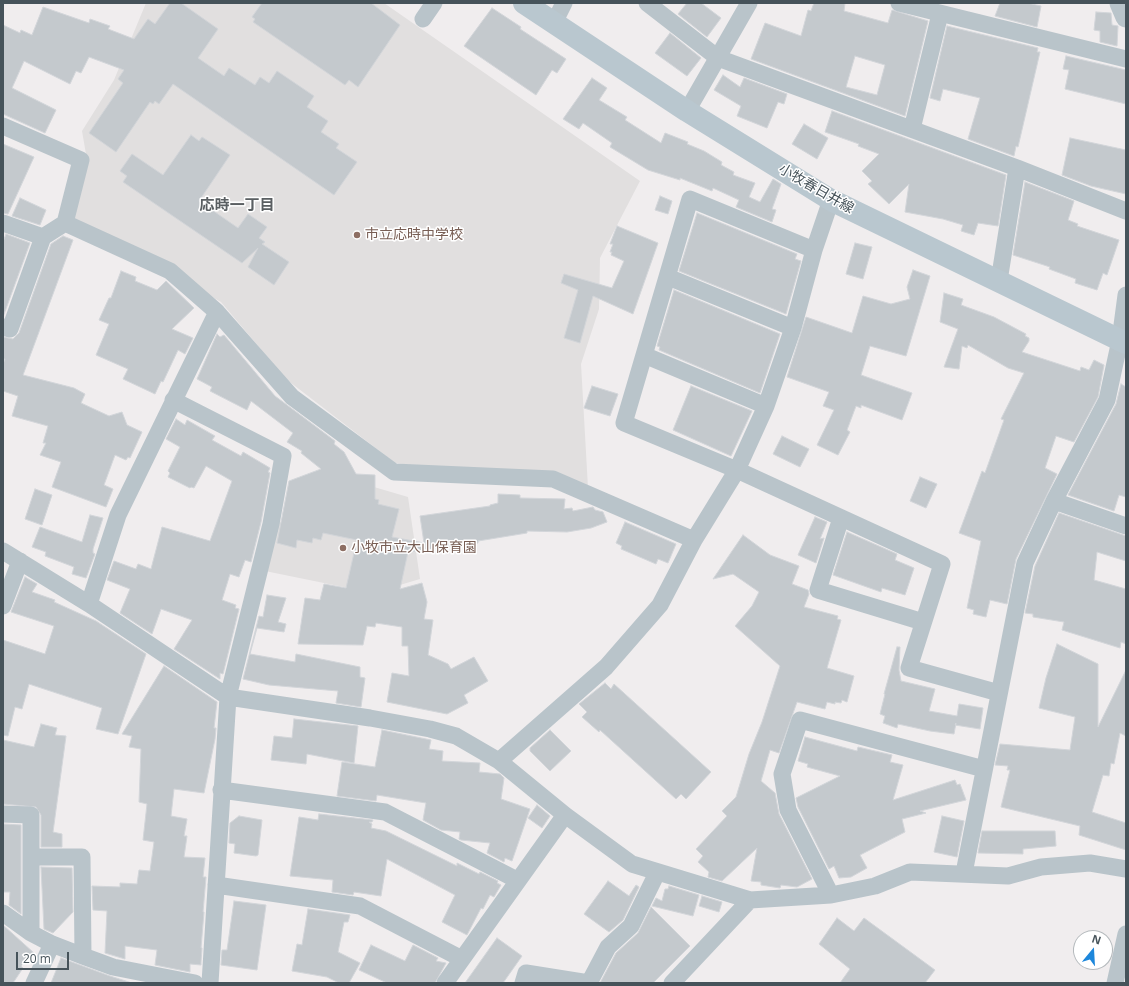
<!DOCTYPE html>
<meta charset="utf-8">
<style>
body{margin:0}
#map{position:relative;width:1129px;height:986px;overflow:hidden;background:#f0edee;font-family:"Open Sans",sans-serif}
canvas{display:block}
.frame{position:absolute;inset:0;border:4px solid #46535a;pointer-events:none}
.north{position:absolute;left:1073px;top:930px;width:40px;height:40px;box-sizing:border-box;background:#fff;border:1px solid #b5babd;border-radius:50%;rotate:18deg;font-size:11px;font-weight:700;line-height:16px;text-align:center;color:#46535a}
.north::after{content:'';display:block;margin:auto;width:14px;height:18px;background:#1d87db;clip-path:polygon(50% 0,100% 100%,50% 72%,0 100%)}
.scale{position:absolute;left:16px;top:952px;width:53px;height:18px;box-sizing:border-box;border:2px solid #46535a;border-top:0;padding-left:5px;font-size:12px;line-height:14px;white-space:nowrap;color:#46535a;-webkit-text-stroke:3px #fff;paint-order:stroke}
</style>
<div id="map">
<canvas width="1129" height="986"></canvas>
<div class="frame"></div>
<div class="north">N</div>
<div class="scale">20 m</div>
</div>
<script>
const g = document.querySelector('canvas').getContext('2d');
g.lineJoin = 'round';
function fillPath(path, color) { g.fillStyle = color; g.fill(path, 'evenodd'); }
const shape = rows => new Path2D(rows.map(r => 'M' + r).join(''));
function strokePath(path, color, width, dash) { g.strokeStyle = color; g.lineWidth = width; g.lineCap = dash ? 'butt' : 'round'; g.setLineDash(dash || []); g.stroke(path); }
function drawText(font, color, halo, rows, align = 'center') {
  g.font = font + ' "Open Sans","Noto Sans JP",sans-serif'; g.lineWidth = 3; g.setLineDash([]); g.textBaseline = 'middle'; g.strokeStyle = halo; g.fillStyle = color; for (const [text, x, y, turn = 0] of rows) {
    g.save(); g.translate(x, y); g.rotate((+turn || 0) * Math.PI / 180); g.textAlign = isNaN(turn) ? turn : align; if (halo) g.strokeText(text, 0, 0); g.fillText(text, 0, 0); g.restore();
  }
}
fillPath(shape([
 [146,3,384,3,640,181,600,258,599,309,581,364,588,488,395,463,286,379,221,302,75,222,72,215,87,160,82,131,114,80],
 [374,487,408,497,420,579,373,593,265,571,276,524]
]), '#e1dfdf');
const building = shape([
 [170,3,181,3,218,29,198,58,224,76,229,68,255,85,260,77,269,83,277,71,314,96,307,107,328,121,321,132,339,144,336,148,357,162,334,195,173,84,159,104,155,101,153,104,150,102,116,152,89,133,123,83,118,79,124,70,89,57,81,73,76,71,70,84,24,61,12,88,56,110,45,133,3,114,3,25,20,33,21,30,32,35,43,7,89,23,90,19,110,26,108,29,134,39,148,19,155,24,170,3],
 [262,3,371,3,400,25,358,87,349,80,345,85,253,22,255,19,252,17,262,3],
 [687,3,701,3,721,18,707,37,678,14,687,3],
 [814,3,845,3,844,11,888,23,892,10,928,21,905,116,751,59,765,23,801,36,808,10,811,11,814,3],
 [855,56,885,65,877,95,846,87,855,56],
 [1000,3,1027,3,1041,6,1037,27,995,16,1000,3],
 [492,8,521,27,520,29,566,59,557,73,552,70,536,95,464,46,492,8],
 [1096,12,1111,13,1112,25,1118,26,1117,46,1100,42,1100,31,1094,30,1096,12],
 [947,26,1038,48,1037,52,1040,52,1018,147,1016,146,1014,156,968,139,980,98,943,89,940,101,930,98,947,26],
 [670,33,701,58,687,76,655,53,670,33],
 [1066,56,1126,70,1126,104,1065,89,1069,70,1063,69,1066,56],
 [723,75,740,87,744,78,787,94,784,104,778,102,767,128,737,116,741,106,714,90,723,75],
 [592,78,607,88,599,100,627,117,625,120,661,143,665,133,688,142,687,144,704,151,722,162,721,165,734,172,733,175,755,183,749,197,760,202,773,179,781,184,772,209,776,210,772,222,736,207,739,200,713,188,712,191,680,178,680,180,648,170,610,147,612,143,583,123,579,129,563,119,592,78],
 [832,111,1006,175,998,226,978,223,974,235,961,231,963,225,943,219,905,212,909,184,889,204,868,184,872,181,862,171,879,154,858,146,859,144,825,132,832,111],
 [804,124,828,138,817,159,792,144,804,124],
 [191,135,199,141,202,137,230,155,199,201,238,228,248,214,267,227,259,238,265,242,262,244,289,262,274,285,248,267,258,248,242,263,123,182,127,176,120,171,132,154,163,175,191,135],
 [1070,138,1126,150,1126,194,1091,186,1062,175,1070,138],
 [3,144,34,157,8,214,3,213,3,144],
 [1025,182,1074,201,1068,220,1078,224,1077,226,1119,240,1107,275,1103,273,1097,290,1075,283,1076,279,1049,269,1050,267,1013,255,1025,182],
 [660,196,672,201,668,214,655,210,660,196],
 [20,198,46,210,40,225,12,216,20,198],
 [697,213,797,254,795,259,801,261,786,314,679,271,697,213],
 [617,226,658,243,633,314,593,296,580,343,564,338,578,290,561,283,564,274,612,288,624,261,611,255,612,252,610,252,613,244,610,244,617,226],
 [6,234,30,243,3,317,3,242,6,234],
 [63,236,73,240,23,375,74,388,85,394,81,403,109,416,122,412,127,425,142,432,130,458,128,457,126,460,115,455,104,485,113,489,106,507,52,487,61,462,40,455,46,443,43,443,48,426,12,416,18,396,3,391,3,364,5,359,3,359,3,337,13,339,19,333,51,244,63,236],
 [855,243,872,247,863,279,846,274,855,243],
 [913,270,930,276,906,356,870,346,861,375,912,393,902,420,861,405,861,408,856,406,847,430,850,432,838,455,817,445,834,410,823,406,829,392,787,377,806,317,852,333,863,296,891,304,910,299,907,287,913,270],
 [121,271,136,277,135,281,157,290,166,281,194,308,172,329,193,338,185,354,178,350,163,382,161,381,155,394,123,379,128,369,96,355,109,324,99,320,109,298,111,298,121,271],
 [674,290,780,334,760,393,659,350,660,347,657,346,674,290],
 [944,293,963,299,961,305,994,317,1026,334,1025,336,1029,338,1029,341,1022,352,1080,371,1081,367,1089,370,1094,360,1104,365,1098,397,1074,442,1056,436,1045,468,1057,474,1016,559,1007,604,990,600,986,617,973,614,974,610,967,608,981,541,959,533,982,471,985,473,1004,420,1001,419,1024,373,1008,368,968,345,967,348,962,346,959,369,944,367,958,329,940,322,944,293],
 [217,334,220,337,224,335,275,396,335,441,334,444,344,452,356,474,375,475,375,499,379,500,378,504,399,509,392,537,424,543,420,516,490,506,490,505,498,503,498,494,520,495,520,498,565,499,564,509,572,508,573,511,593,507,595,510,603,512,607,522,591,528,567,532,527,531,527,533,478,541,478,543,408,552,400,589,422,583,427,602,424,619,433,620,428,655,448,664,451,669,474,657,488,681,464,695,468,703,447,714,387,702,392,673,409,676,408,646,402,646,402,627,376,623,375,627,367,626,363,645,298,644,305,598,320,600,324,584,346,588,357,540,323,533,321,540,313,538,312,543,297,540,296,548,277,543,289,481,321,469,301,453,302,451,287,442,293,433,251,401,247,410,210,391,212,387,197,379,217,334],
 [1121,384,1126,387,1126,497,1119,495,1114,511,1068,495,1116,404,1121,384],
 [592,386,618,394,610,416,584,408,592,386],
 [691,386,752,411,731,456,673,430,691,386],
 [176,419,185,425,187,420,215,436,212,440,241,456,243,452,270,468,268,472,270,473,261,522,251,562,245,560,239,577,230,574,222,600,236,605,235,608,239,609,223,674,220,673,220,679,174,649,192,620,161,609,152,634,120,613,130,589,107,580,114,561,136,569,138,564,151,569,162,527,210,541,232,481,206,466,194,488,191,487,190,488,168,477,170,473,168,471,180,447,166,439,176,419],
 [782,436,809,449,800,467,773,454,782,436],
 [920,477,937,484,926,508,910,501,920,477],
 [35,489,52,495,42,525,25,519,35,489],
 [1059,513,1126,536,1126,561,1097,552,1094,580,1126,589,1126,644,1121,642,1120,648,1062,630,1064,622,1033,617,1033,614,1025,613,1035,566,1059,513],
 [90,515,103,518,93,549,93,553,95,554,86,578,72,574,74,567,45,556,46,552,32,547,40,527,82,542,90,515],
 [815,517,827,522,820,539,824,538,816,563,798,555,815,517],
 [625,522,676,544,668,563,658,559,656,564,621,549,622,546,616,543,625,522],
 [847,532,897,554,895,560,914,568,905,595,882,588,881,592,833,575,847,532],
 [743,535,770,555,799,566,792,584,808,590,809,594,804,607,838,616,837,619,841,620,827,668,854,676,847,702,842,700,841,703,835,702,835,704,827,702,825,709,797,702,779,753,770,750,761,781,775,793,779,814,812,879,797,887,781,885,780,888,761,885,761,882,751,881,757,848,722,881,708,877,709,872,698,862,703,856,696,849,727,816,722,811,736,797,749,754,762,722,780,666,735,626,752,606,759,592,733,574,713,579,743,535],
 [25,577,37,584,32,592,55,600,54,602,96,621,146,654,118,734,96,729,102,708,29,684,22,709,15,707,8,736,3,735,3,640,45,654,54,626,11,612,25,577],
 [267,595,286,598,278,622,286,624,284,632,257,628,250,654,295,662,296,654,360,667,360,677,365,678,361,707,336,703,338,691,269,685,243,679,259,616,263,617,267,595],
 [1057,644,1098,664,1098,727,1126,670,1126,736,1120,733,1114,764,1111,763,1109,776,1103,775,1092,812,1126,823,1126,850,1079,835,1080,826,1001,807,1010,770,1007,770,1008,766,995,765,1000,744,1070,750,1075,717,1039,708,1046,678,1057,644],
 [897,647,900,647,899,670,901,681,935,689,929,711,957,716,959,704,983,708,980,729,955,725,956,723,954,734,930,731,898,724,897,728,883,723,885,716,880,714,885,694,884,694,897,647],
 [164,666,217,702,214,728,216,728,215,739,204,793,174,789,171,816,187,819,184,836,187,836,184,857,205,858,203,877,206,877,203,912,204,912,201,948,202,948,201,962,201,965,190,964,190,972,155,965,157,950,125,946,125,959,105,953,107,911,93,910,92,886,120,887,120,883,137,884,139,870,150,871,154,842,143,840,147,804,139,802,141,749,129,747,132,736,122,734,164,666],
 [605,683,611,689,614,684,711,772,686,799,681,794,676,799,600,730,599,732,582,717,587,712,579,704,605,683],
 [294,719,358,726,354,763,307,754,306,764,271,760,274,736,292,738,294,719],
 [41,724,57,728,55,735,66,736,53,832,62,834,62,847,41,847,41,815,36,807,3,804,3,740,34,747,41,724],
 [382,730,431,740,429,749,443,751,442,761,480,763,479,772,500,774,504,778,501,799,530,809,512,861,505,858,504,862,487,853,490,843,461,840,459,839,460,832,441,830,423,820,426,803,377,795,376,801,337,796,342,762,375,767,382,730],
 [550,730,571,751,550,771,530,751,530,748,550,730],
 [805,737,857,751,858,747,892,755,890,762,903,765,893,800,955,780,957,785,960,784,966,800,920,811,926,813,902,819,905,832,860,855,867,868,851,877,839,878,834,866,829,869,798,807,796,798,840,776,807,767,808,764,798,761,805,737],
 [537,805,550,816,542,828,528,818,537,805],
 [319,814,373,820,372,822,369,822,372,824,371,828,386,831,457,866,457,863,479,874,480,872,498,881,497,883,501,885,494,897,490,895,483,909,481,908,467,935,442,922,455,895,387,859,381,896,354,892,353,895,332,892,333,880,290,876,299,817,318,820,319,814],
 [239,816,262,820,258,855,256,856,234,853,235,844,229,843,230,823,239,816],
 [942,816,964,821,957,857,934,852,942,816],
 [3,824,21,825,21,914,9,905,10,892,3,892,3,824],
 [982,831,1055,831,1056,846,1023,849,1023,854,978,853,982,831],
 [41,867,72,868,73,912,53,933,44,929,41,867],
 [608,881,629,896,636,885,639,887,623,920,609,932,584,914,608,881],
 [669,886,699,895,693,916,652,906,656,898,662,901,665,889,668,889,669,886],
 [702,896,722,902,719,912,699,906,702,896],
 [234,901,266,905,257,970,221,965,222,950,227,950,234,901],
 [651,907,690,946,653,983,600,983,616,953,638,933,651,907],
 [308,909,350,915,348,922,344,922,338,952,360,963,349,983,339,983,327,977,292,971,297,944,302,945,308,909],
 [837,918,854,931,864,918,935,970,925,983,840,983,850,969,819,944,837,918],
 [3,925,34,953,21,966,23,968,13,983,3,983,3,925],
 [497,938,522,956,503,983,465,983,497,938],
 [371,945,405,961,413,945,438,958,436,961,446,963,435,983,387,983,359,970,371,945],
 [61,958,110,976,132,983,51,983,61,958]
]);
fillPath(building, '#c4c9cd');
strokePath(building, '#d2d5d9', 1);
strokePath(shape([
 [647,3,718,58,1017,168,1126,211],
 [899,3,1126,59],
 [423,19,434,3],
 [554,23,564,3],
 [687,111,749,3],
 [3,126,81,160,65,223,170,271,217,312,292,397,394,472,553,479,694,540],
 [912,129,940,14],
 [3,223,43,237],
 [814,250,690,199,624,423,737,470,942,564,909,668,999,693],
 [668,277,793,328],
 [999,281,1017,168],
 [3,327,10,329,43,237,65,223],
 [644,355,766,406],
 [173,400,283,456,271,524,228,697,210,983],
 [1054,501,1126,526],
 [841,518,818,590,923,622],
 [3,551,89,604,228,697,370,718,430,729,456,736,499,761,565,815,632,864,750,900,831,895,875,886,910,872,1008,876,1041,867,1090,863,1126,869],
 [89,604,118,515,217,312],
 [3,606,20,561],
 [499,761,606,667,660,605,694,540,737,470,766,406,793,328,814,250,831,200],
 [221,790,385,812,517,880],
 [3,814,31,815,31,933],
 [31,857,82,857,83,956],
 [964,873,1025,563,1054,501,1107,400,1120,340,1126,295],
 [216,885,360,906,462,959],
 [831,895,788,810,782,774,800,720,984,769],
 [3,913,31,933,52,944,83,956,113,967,195,983],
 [34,983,52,944],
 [445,983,565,815],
 [523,983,526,973,589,983,608,947,631,926,657,873],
 [672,983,750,900],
 [1115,983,1126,934]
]), '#b9c4ca', 17);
strokePath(shape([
 [1120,3,1126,17]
]), '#b9c4ca', 21);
strokePath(shape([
 [524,3,687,111,831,200,1126,343]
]), '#b9c7cf', 22);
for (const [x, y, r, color] of [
 [357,235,4,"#8d6e63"],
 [343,548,4,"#8d6e63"]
]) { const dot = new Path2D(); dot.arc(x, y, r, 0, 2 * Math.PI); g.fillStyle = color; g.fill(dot); strokePath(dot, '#fff', 1.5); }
drawText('14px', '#46535a', '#fff', [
 ["小牧春日井線",816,189,30]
]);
drawText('14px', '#785e54', '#fff', [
 ["市立応時中学校",365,235],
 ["小牧市立大山保育園",351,548]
], 'left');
drawText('bold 15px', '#5a5f62', '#fff', [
 ["応時一丁目",237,206]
]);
</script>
